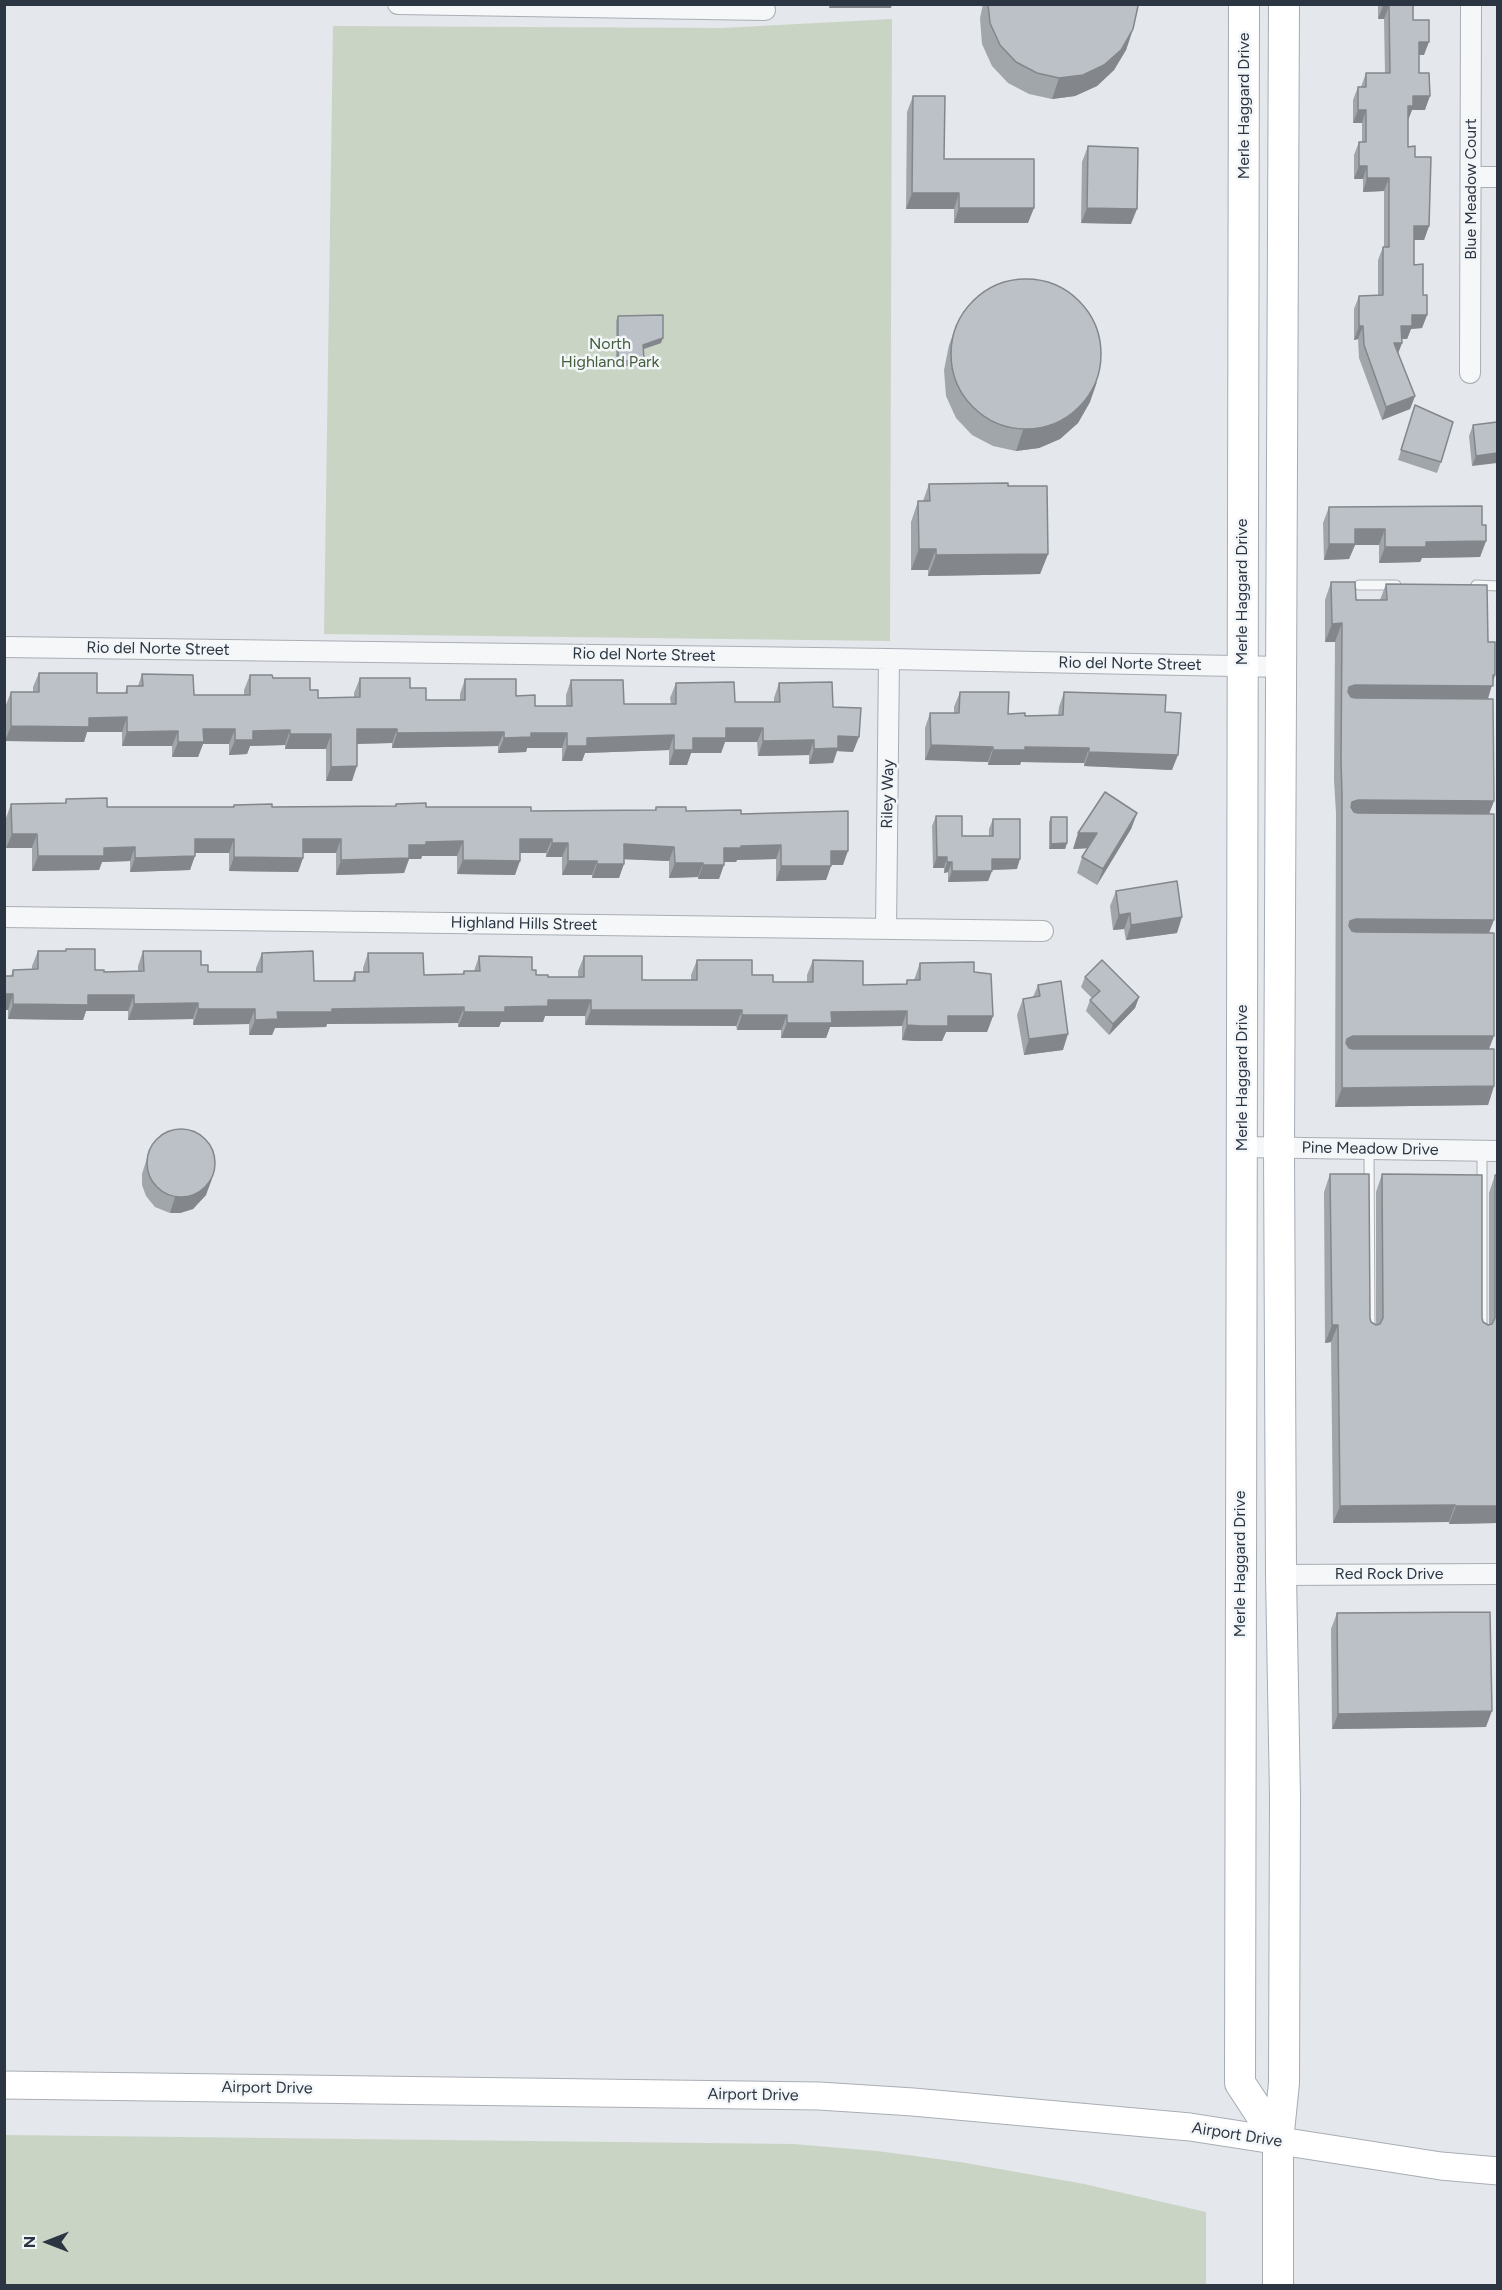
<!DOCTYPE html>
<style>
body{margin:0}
#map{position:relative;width:1502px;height:2290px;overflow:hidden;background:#e4e7eb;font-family:Figtree,sans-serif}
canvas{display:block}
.frame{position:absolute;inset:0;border:6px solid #2c3642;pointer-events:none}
.north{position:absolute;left:18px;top:2212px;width:60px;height:60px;-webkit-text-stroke:4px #f3f6f8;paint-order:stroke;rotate:270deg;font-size:16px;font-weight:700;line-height:24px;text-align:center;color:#2c3642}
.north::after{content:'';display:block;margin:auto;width:21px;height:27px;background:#2c3642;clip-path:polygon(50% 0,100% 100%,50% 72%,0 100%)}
</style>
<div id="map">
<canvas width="1502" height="2290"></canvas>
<div class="frame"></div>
<div class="north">N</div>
</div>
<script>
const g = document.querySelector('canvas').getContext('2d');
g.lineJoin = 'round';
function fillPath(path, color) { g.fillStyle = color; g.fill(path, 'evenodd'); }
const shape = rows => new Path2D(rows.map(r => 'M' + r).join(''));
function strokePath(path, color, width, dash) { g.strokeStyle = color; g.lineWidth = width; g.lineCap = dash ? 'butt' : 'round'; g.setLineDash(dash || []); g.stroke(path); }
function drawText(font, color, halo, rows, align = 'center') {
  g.font = font + ' Figtree,sans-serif'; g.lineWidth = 5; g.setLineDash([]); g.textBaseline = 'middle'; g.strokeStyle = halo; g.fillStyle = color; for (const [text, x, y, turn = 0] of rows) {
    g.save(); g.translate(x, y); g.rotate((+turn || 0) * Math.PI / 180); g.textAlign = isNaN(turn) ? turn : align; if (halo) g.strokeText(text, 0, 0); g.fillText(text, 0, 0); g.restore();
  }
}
fillPath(shape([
 [892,19,890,641,324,634,333,26,722,28],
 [5,2135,794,2144,877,2151,960,2162,1084,2184,1206,2212,1206,2285,5,2285]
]), '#cad4c5');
const service = shape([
 [1359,585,1396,585],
 [1476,585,1498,586],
 [1369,1149,1370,1330],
 [1482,1329,1482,1151]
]);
const minor = shape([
 [398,4,765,10],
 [1471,177,1498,177],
 [1470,373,1471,4],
 [4,647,889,659,1283,667],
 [4,917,1043,931],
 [886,929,889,659],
 [1242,1147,1498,1151],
 [1281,1575,1498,1574]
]);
const secondary = shape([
 [4,2085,819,2096,913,2102,1190,2127,1441,2166,1498,2171]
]);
const primary = shape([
 [1244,4,1240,2083,1278,2141],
 [1278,2286,1278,2141,1284,2083,1285,1796,1281,1575,1279,1148,1284,4]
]);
strokePath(service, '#a9aeb5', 11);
strokePath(minor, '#a9aeb5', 22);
strokePath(secondary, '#a9aeb5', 29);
strokePath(primary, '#a4acb6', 32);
strokePath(service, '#f6f7f9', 9);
strokePath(minor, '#f6f7f9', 20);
strokePath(secondary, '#fff', 27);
strokePath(primary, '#fff', 30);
fillPath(shape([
 [983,4,1138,4,1133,29,1126,50,1114,70,1097,86,1075,96,1052,99,1029,94,1008,83,992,66,982,44,980,18],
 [1378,4,1413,4,1413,20,1424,55,1419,55,1419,73,1425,110,1412,110,1408,120,1408,147,1415,157,1429,226,1424,240,1414,240,1414,265,1423,295,1427,315,1422,328,1411,329,1407,339,1401,339,1402,343,1398,353,1415,396,1410,409,1382,420,1359,358,1358,339,1354,340,1354,309,1359,296,1378,295,1378,260,1383,247,1384,247,1384,191,1363,192,1363,179,1354,179,1354,155,1359,142,1362,142,1362,123,1353,123,1353,100,1358,87,1361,87,1366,73,1385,73,1384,19,1378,19],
 [913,96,944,159,1028,223,954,223,954,209,906,209,907,112],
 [1088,146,1131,224,1081,223,1082,162],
 [618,316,661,343,643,349,642,366,616,366,616,321],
 [957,324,1090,402,1078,423,1060,439,1039,448,1016,451,993,446,972,435,956,418,946,396,944,370,949,345],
 [1415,405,1441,462,1437,473,1398,460],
 [1497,422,1472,466,1469,436,1473,425],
 [929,484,1008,486,1048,554,1040,574,928,576,928,570,911,570,911,522,918,501,923,501],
 [1329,507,1482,525,1486,541,1480,557,1422,558,1420,562,1379,563,1379,545,1355,545,1349,559,1324,560,1323,523],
 [1331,582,1356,600,1380,600,1386,584,1488,642,1495,675,1488,699,1494,801,1489,814,1489,1049,1494,1086,1488,1105,1335,1107,1336,813,1334,780,1335,642,1325,642,1325,600],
 [39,673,97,693,125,693,127,686,138,686,142,674,194,695,244,695,244,690,250,675,273,678,310,690,318,698,354,697,354,693,360,678,410,688,426,700,460,700,460,694,465,679,516,696,535,706,566,706,566,695,571,680,624,704,671,704,670,698,676,683,735,702,774,702,774,698,779,683,833,707,853,752,837,751,833,763,809,764,809,755,758,756,757,742,725,742,721,753,691,753,687,765,669,765,669,750,585,753,582,761,562,761,562,748,527,748,526,752,498,753,498,746,392,748,392,743,357,744,352,781,326,781,326,749,285,749,285,745,250,746,247,754,229,755,229,744,203,744,198,757,172,757,172,746,122,746,122,732,87,732,84,742,5,741,5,707,11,692,33,692,33,687],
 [960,692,1008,714,1025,716,1058,715,1059,707,1064,692,1165,712,1172,770,1084,766,1084,763,1021,762,1020,765,988,765,988,762,925,760,925,728,930,713,954,713,954,707],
 [66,799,107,807,233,807,234,805,272,807,395,806,396,804,426,807,531,811,655,810,656,807,686,811,741,814,843,865,831,865,826,880,776,881,776,859,737,860,736,862,724,862,719,879,698,879,698,877,669,878,669,861,624,859,619,878,592,878,592,875,562,875,562,857,546,857,546,853,520,853,515,875,457,874,457,856,422,856,421,859,409,859,404,873,336,875,336,853,303,853,303,858,298,872,229,871,229,853,195,853,190,870,130,872,130,861,102,862,99,870,32,871,32,848,6,848,6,818,11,804,65,803],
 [1137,813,1131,829,1097,885,1077,873,1082,857,1088,848,1073,849],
 [936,816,962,836,989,836,989,829,993,819,1017,869,992,870,988,881,948,882,948,872,944,873,944,868,933,868,932,826],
 [1051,817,1067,843,1065,849,1049,849,1049,822],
 [1116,891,1177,933,1126,940,1124,929,1113,930,1110,906],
 [66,949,95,970,104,972,138,971,138,966,143,951,201,965,208,972,256,972,256,968,262,953,314,981,352,981,355,972,363,972,363,968,368,953,424,975,462,974,464,971,474,971,479,956,532,970,536,975,548,977,578,977,578,971,584,956,642,980,691,980,691,975,697,960,773,982,807,982,807,975,813,960,863,985,906,984,907,980,914,980,920,963,974,972,993,1016,987,1032,946,1032,942,1041,915,1041,902,1040,902,1026,830,1027,826,1038,781,1038,781,1030,737,1030,736,1026,585,1025,585,1016,545,1016,543,1022,501,1022,499,1027,458,1027,458,1023,327,1024,326,1027,275,1028,272,1035,249,1035,249,1024,193,1025,193,1019,128,1020,128,1011,86,1011,83,1020,8,1019,8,1010,4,1010,11,976,13,970,32,969,32,966,38,951,66,951],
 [1085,977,1139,997,1135,1008,1109,1035,1086,1011,1090,1000,1092,998,1081,987],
 [1038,985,1063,1050,1024,1055,1017,1015,1023,999,1033,997],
 [147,1158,206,1195,193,1209,180,1213,170,1213,155,1207,146,1196,142,1185,142,1174],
 [1330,1174,1370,1318,1371,1322,1376,1325,1376,1192,1382,1174,1482,1318,1483,1322,1488,1325,1489,1325,1489,1193,1495,1175,1497,1175,1497,1523,1449,1524,1449,1522,1333,1523,1331,1342,1325,1343,1324,1192],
 [1337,1613,1486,1727,1332,1729,1331,1629]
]), '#a1a6ab');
fillPath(shape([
 [830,4,892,4,891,8,829,8],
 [1383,6,1389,6,1384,19,1378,19],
 [1133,29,1126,50,1114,70,1097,86,1075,96,1052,99,1059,78],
 [1419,42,1429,42,1424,55,1414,55],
 [1413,96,1430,96,1425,110,1412,110,1408,120,1403,120],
 [1358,110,1366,110,1362,123,1353,123],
 [1359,166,1367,166,1363,179,1354,179],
 [1367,178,1389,178,1384,191,1363,192],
 [912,193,959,193,954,209,906,209],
 [959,208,1034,208,1028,223,954,223],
 [1087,208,1137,209,1131,224,1081,223],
 [1414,226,1429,226,1424,240,1409,240],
 [1412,315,1427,315,1422,328,1411,329,1407,339,1396,339,1401,326],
 [1359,326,1363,326,1358,339,1354,340],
 [663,338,661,343,641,350,643,345],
 [1394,343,1402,343,1397,356],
 [644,360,642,366,616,366,618,361],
 [1097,382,1090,402,1078,423,1060,439,1039,448,1016,451,1023,430],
 [1415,396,1410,409,1382,420,1386,407],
 [1497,453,1497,463,1472,466,1476,456],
 [1355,529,1385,529,1379,545,1355,545,1349,559,1324,560,1329,544],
 [1486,541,1480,557,1422,558,1420,562,1379,563,1385,547,1426,542],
 [919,549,936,549,928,570,911,570],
 [1048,554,1040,574,928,576,936,555],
 [1342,623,1335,642,1325,642,1332,624],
 [1495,675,1486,704,1343,706,1349,687,1355,685],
 [127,717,122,732,87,732,84,742,5,741,11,726,89,718],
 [726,728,763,728,757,742,725,742,721,753,691,753,687,765,669,765,674,750,693,738],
 [203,729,235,729,229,744,203,744,198,757,172,757,178,742],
 [357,729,397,729,392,743,351,744],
 [290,730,285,745,250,746,247,754,229,755,235,740,253,731],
 [178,731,172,746,122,746,127,732],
 [504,732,498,746,392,748,397,733],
 [531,733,567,733,562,748,527,748,526,752,498,753,504,738],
 [290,734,331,734,326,749,285,749],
 [674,735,669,750,585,753,582,761,562,761,567,746,587,738],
 [838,736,859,737,853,752,837,751,833,763,809,764,814,749],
 [814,740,809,755,758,756,763,741],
 [931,745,993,747,988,762,925,760],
 [1025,747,1089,748,1084,763,1021,762,1020,765,988,765,993,750],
 [1089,752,1178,755,1172,770,1084,766],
 [357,766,352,781,326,781,331,767],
 [1358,800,1494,801,1487,819,1346,821,1352,802],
 [1137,813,1131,829,1097,885,1103,869],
 [1078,833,1097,833,1091,848,1073,849],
 [12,834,37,834,32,848,6,848],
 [195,839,234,839,229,853,190,853],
 [303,839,341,839,336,853,298,853],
 [520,839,552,839,546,853,515,853],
 [463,841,457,856,422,856,421,859,409,859,404,873,336,875,341,860,426,842],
 [552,843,568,843,562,857,546,857],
 [1067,843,1065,849,1049,849,1051,844],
 [624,844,674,847,669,861,618,859],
 [781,845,776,859,737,860,736,862,719,862,724,848,741,846],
 [135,847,130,861,102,862,99,870,32,871,38,856,104,848],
 [831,851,848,851,843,865,826,865],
 [195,856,190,870,130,872,135,858],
 [234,857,303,858,298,872,229,871],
 [937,857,947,857,944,868,933,868],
 [992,859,1020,859,1017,869,988,870],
 [463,860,520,861,515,875,457,874],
 [568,861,597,861,592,875,562,875],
 [947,862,952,862,948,872,944,873],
 [675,863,703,863,698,877,669,878],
 [597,864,624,864,619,878,592,878],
 [703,865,724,865,719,879,698,879],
 [781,866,831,866,826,880,776,881],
 [952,871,992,871,988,881,948,882],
 [1130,913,1124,929,1113,930,1119,915],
 [1182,917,1177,933,1126,940,1131,925],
 [1356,919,1494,920,1487,938,1344,940,1350,921],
 [4,994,13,994,8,1010,4,1010],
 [88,995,134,995,128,1011,86,1011,83,1020,8,1019,13,1004],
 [1139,997,1135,1008,1109,1035,1113,1024],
 [548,1000,591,1000,585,1016,545,1016,543,1022,501,1022,499,1027,458,1027,464,1012,505,1007],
 [198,1003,193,1019,128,1020,134,1004],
 [464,1007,458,1023,327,1024,326,1027,275,1028,272,1035,249,1035,255,1020,277,1012,332,1009],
 [198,1009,255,1009,249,1024,193,1025],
 [591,1010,742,1010,736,1026,585,1025],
 [907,1011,902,1026,830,1027,826,1038,781,1038,787,1023,831,1012],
 [742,1015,787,1015,781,1030,737,1030],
 [948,1016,993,1016,987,1032,946,1032,942,1041,915,1041,902,1040,907,1025],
 [1068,1034,1063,1050,1024,1055,1029,1039],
 [1353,1036,1494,1036,1487,1054,1342,1056,1347,1039],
 [1494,1086,1488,1105,1335,1107,1342,1088],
 [212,1179,206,1195,193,1209,180,1213,170,1213,175,1197],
 [1332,1325,1338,1325,1331,1342,1325,1343],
 [1455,1505,1449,1522,1333,1523,1340,1506],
 [1456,1506,1497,1506,1497,1523,1449,1524],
 [1492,1711,1486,1727,1332,1729,1338,1714]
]), '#83878b');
const building = shape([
 [988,4,1138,4,1138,6,1133,29,1121,50,1104,65,1083,75,1059,78,1037,73,1016,62,1000,45,990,23,988,4],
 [1383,4,1413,4,1413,20,1429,20,1429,42,1419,42,1419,73,1429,73,1430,96,1413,96,1413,106,1408,106,1408,147,1415,146,1415,157,1431,157,1429,226,1414,226,1414,265,1423,264,1423,295,1427,295,1427,315,1412,315,1412,326,1401,326,1402,343,1394,343,1415,396,1386,407,1364,345,1363,326,1359,326,1359,296,1383,295,1383,247,1389,247,1389,178,1367,178,1367,166,1359,166,1359,142,1366,142,1366,110,1358,110,1358,87,1366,87,1366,73,1390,73,1389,6,1383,6,1383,4],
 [913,96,945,96,944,159,1034,159,1034,208,959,208,959,193,912,193,913,96],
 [1088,146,1138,148,1137,209,1087,208,1088,146],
 '951 354a75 75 0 1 1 150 0a75 75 0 1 1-150 0Z',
 [663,315,663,338,643,345,644,360,618,361,618,316,663,315],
 [1415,405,1453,422,1441,462,1401,450,1415,405],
 [1497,422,1497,453,1476,456,1473,425,1497,422],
 [1008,483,1008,486,1047,486,1048,554,936,555,936,549,919,549,918,501,930,501,929,484,1008,483],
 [1482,506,1482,525,1486,525,1486,541,1426,542,1426,547,1385,547,1385,529,1355,529,1355,544,1329,544,1329,507,1482,506],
 [1331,582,1355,582,1356,600,1387,600,1386,584,1487,585,1488,642,1495,642,1495,675,1493,675,1493,686,1355,685,1349,687,1348,692,1351,697,1355,698,1493,699,1494,801,1358,800,1352,802,1351,807,1354,812,1358,813,1494,814,1494,920,1356,919,1350,921,1349,926,1352,931,1356,932,1494,933,1494,1036,1353,1036,1347,1039,1346,1043,1349,1048,1353,1049,1494,1049,1494,1086,1342,1088,1342,795,1341,761,1342,623,1332,624,1331,582],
 [39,673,97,673,97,693,127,693,127,686,143,686,142,674,193,675,194,695,250,695,250,675,272,675,273,678,310,678,310,690,318,690,318,698,360,697,360,678,410,678,410,688,426,688,426,700,465,700,465,679,516,679,516,696,535,695,535,706,572,706,571,680,623,680,624,704,676,704,676,683,734,682,735,702,780,702,779,683,832,682,833,707,861,708,859,737,838,736,838,748,814,749,814,740,763,741,763,728,726,728,726,738,693,738,693,750,674,750,674,735,587,738,587,746,567,746,567,733,531,733,531,737,504,738,504,732,397,733,397,729,357,729,357,766,331,767,331,734,290,734,290,730,253,731,253,740,235,740,235,729,203,729,204,742,178,742,178,731,127,732,127,717,89,718,89,727,11,726,11,692,39,692,39,673],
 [960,692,1009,692,1008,714,1025,713,1025,716,1063,715,1064,692,1166,695,1165,712,1181,713,1178,755,1089,752,1089,748,1025,747,1025,750,993,750,993,747,931,745,930,713,959,713,960,692],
 [1105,792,1137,813,1103,869,1082,857,1097,833,1078,833,1105,792],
 [107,798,107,807,234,807,234,805,272,804,272,807,396,806,396,804,426,803,426,807,531,807,531,811,656,810,656,807,686,807,686,811,741,810,741,814,848,811,848,851,831,851,831,866,781,866,781,845,741,846,741,848,724,848,724,865,703,865,703,863,675,863,674,847,624,844,624,864,597,864,597,861,568,861,568,843,552,843,552,839,520,839,520,861,463,860,463,841,426,842,426,845,409,845,409,858,341,860,341,839,303,839,303,858,234,857,234,839,195,839,195,856,135,858,135,847,104,848,104,856,38,856,37,834,12,834,11,804,66,803,66,799,107,798],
 [936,816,962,816,962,836,993,836,993,819,1020,819,1020,859,992,859,992,871,952,871,952,862,947,862,947,857,937,857,936,816],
 [1051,817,1067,817,1067,843,1051,844,1051,817],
 [1177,881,1182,917,1131,925,1130,913,1119,915,1116,891,1177,881],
 [66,949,95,949,95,970,104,970,104,972,144,971,143,951,201,951,201,965,208,965,208,972,262,972,262,953,313,951,314,981,355,981,355,972,369,972,368,953,423,953,424,975,464,974,464,971,480,971,479,956,532,957,532,970,536,970,536,975,548,975,548,977,584,977,584,956,642,956,642,980,697,980,697,960,752,960,752,975,773,975,773,982,813,982,813,960,863,961,863,985,907,984,907,980,920,980,920,963,974,962,974,972,991,974,993,1016,948,1016,948,1026,921,1026,907,1025,907,1011,831,1012,832,1023,787,1023,787,1015,742,1015,742,1010,591,1010,591,1000,548,1000,548,1006,505,1007,505,1012,464,1012,464,1007,332,1009,332,1012,277,1012,278,1019,255,1020,255,1009,198,1009,198,1003,134,1004,134,995,88,995,88,1005,13,1004,13,994,4,994,4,976,13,976,13,970,38,969,38,951,66,951,66,949],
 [1102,960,1139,997,1113,1024,1090,1000,1100,991,1085,977,1102,960],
 [1061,981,1068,1034,1029,1039,1023,999,1040,996,1038,985,1061,981],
 '147 1163a34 34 0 1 1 68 0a34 34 0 1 1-68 0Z',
 [1330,1174,1369,1174,1370,1318,1371,1322,1376,1325,1380,1324,1383,1318,1382,1174,1482,1175,1482,1318,1483,1322,1488,1325,1492,1324,1495,1318,1495,1175,1497,1175,1497,1506,1456,1506,1455,1505,1340,1506,1338,1325,1332,1325,1330,1174],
 [1490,1612,1492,1711,1338,1714,1337,1613,1490,1612]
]);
fillPath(building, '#bbc1c7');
strokePath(building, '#83878b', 1.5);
drawText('16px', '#2c3642', '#f3f6f8', [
 ["Merle Haggard Drive",1244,106,-90],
 ["Blue Meadow Court",1471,189,-90],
 ["Merle Haggard Drive",1242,592,-90],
 ["Rio del Norte Street",158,649,1],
 ["Rio del Norte Street",644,655,1],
 ["Rio del Norte Street",1130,664,1],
 ["Riley Way",888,794,-89],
 ["Highland Hills Street",524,924,1],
 ["Merle Haggard Drive",1242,1078,-90],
 ["Pine Meadow Drive",1370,1149,1],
 ["Merle Haggard Drive",1240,1564,-90],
 ["Red Rock Drive",1389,1574],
 ["Airport Drive",267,2088,1],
 ["Airport Drive",753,2095,1],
 ["Airport Drive",1237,2135,9]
]);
drawText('16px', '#445d3b', '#f3f6f8', [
 ["North",610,344],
 ["Highland Park",610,362]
]);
</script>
